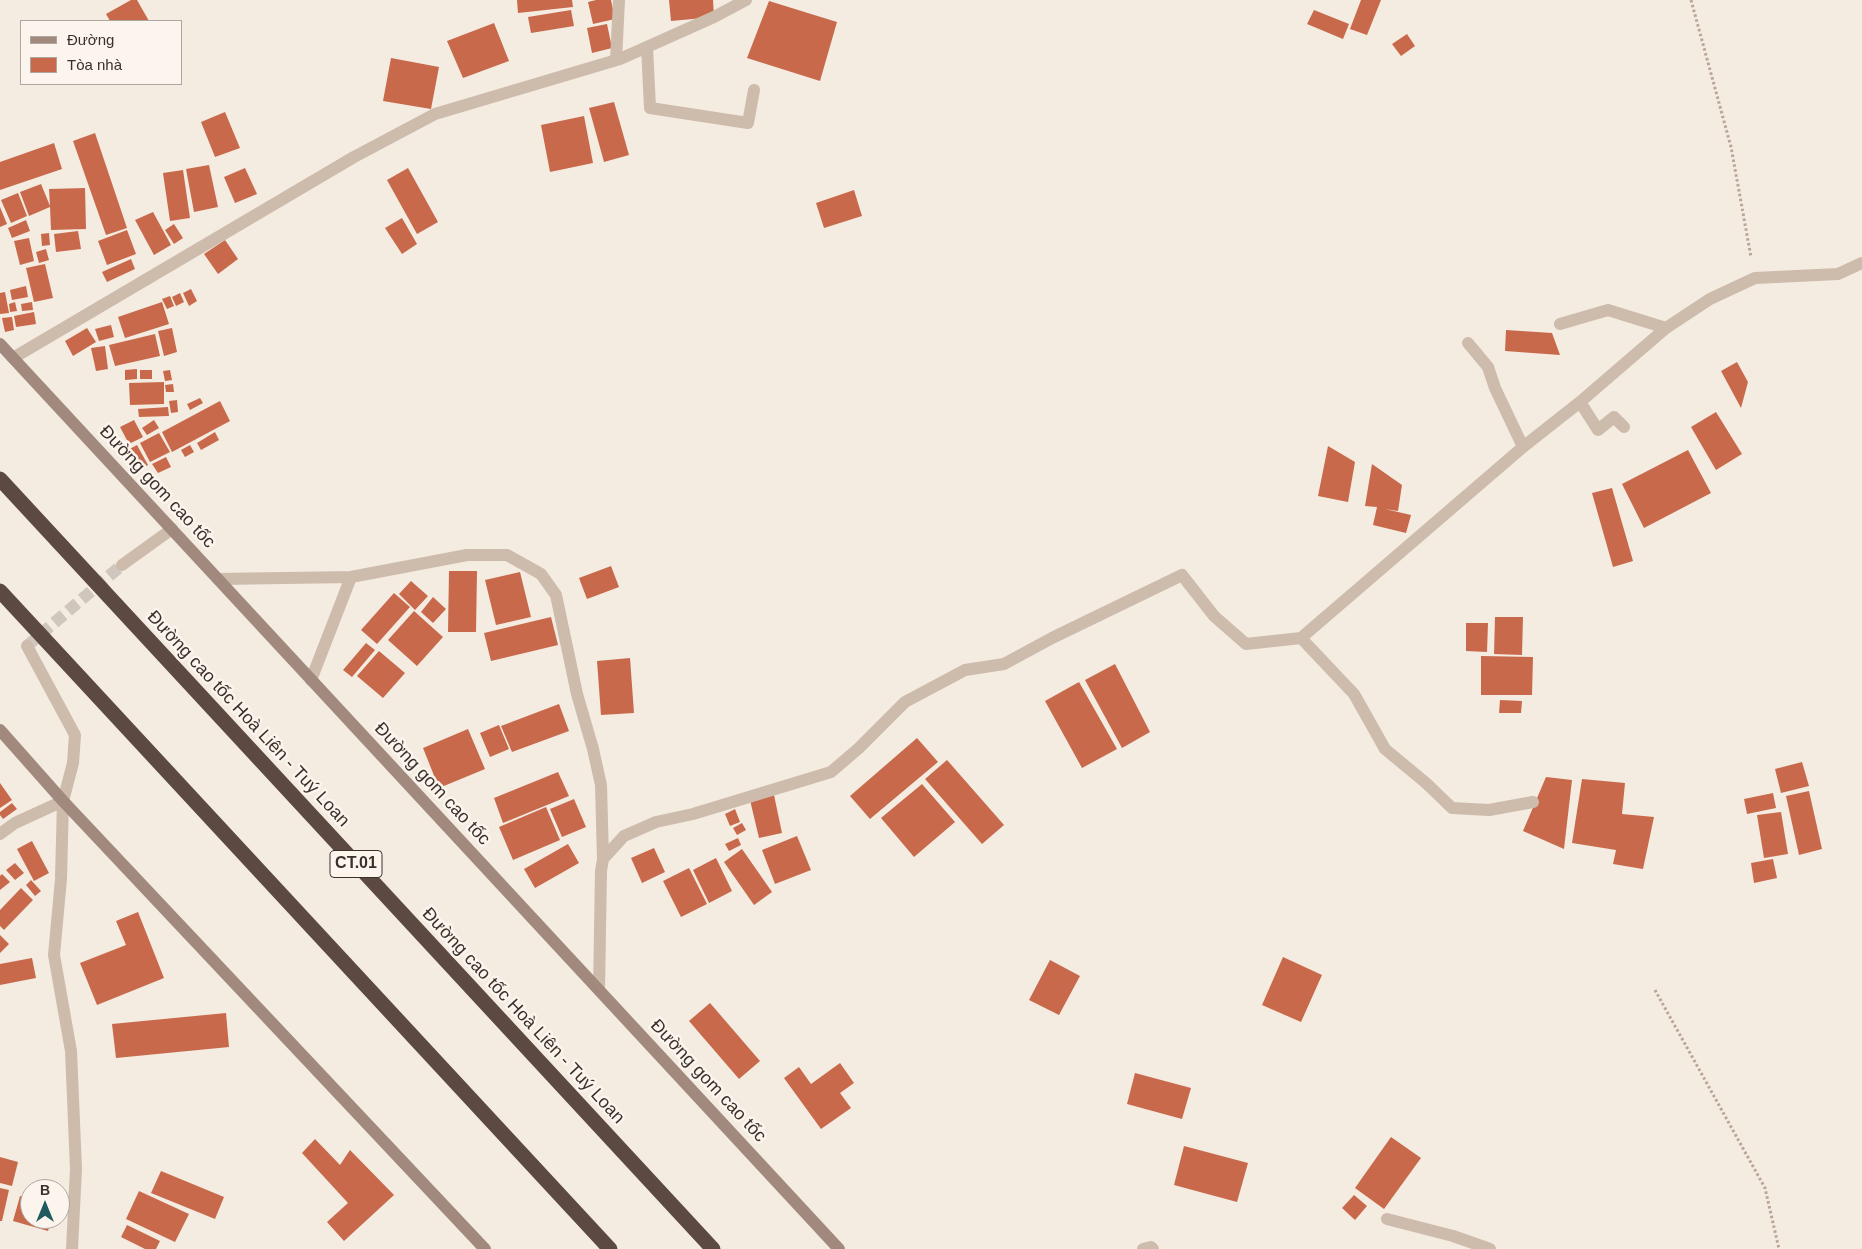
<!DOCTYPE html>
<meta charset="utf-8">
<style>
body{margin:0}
#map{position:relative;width:1862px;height:1249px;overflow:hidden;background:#f4ebe1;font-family:Arial,sans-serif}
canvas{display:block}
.legend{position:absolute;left:20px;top:20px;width:162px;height:65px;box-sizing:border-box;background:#fbf5ee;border:1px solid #aea6a0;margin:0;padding:6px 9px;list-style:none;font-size:15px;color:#3b302b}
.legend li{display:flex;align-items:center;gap:10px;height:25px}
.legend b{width:25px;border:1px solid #aea6a0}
.north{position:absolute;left:20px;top:1179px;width:50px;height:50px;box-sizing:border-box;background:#fbf5ee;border:1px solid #aea6a0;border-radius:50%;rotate:0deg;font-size:14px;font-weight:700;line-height:20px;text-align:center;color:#3b302b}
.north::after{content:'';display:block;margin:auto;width:18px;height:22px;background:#1f5a5e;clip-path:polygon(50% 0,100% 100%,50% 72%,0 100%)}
</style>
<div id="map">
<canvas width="1862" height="1249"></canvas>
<ul class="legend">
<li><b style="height:6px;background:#a18a7d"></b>Đường</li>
<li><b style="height:14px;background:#c8694b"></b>Tòa nhà</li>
</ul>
<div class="north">B</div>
</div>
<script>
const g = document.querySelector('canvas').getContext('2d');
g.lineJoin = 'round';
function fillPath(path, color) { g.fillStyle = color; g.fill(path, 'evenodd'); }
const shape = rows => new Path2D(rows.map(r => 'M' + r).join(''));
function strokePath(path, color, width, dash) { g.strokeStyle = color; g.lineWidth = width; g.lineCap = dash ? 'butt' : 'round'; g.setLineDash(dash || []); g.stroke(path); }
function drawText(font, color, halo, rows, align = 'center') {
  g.font = font + ' Arial,sans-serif'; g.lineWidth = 5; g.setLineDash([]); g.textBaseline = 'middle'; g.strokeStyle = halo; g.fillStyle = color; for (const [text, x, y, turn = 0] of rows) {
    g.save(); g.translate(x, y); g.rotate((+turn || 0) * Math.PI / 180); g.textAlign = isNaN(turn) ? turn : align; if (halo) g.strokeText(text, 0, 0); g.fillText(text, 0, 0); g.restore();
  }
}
fillPath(shape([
 [131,0,137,0,149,21,110,21,106,14],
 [517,0,572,0,573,7,518,13],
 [596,0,611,0,615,19,593,24,588,2],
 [669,0,713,0,714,17,671,21],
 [1361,0,1381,0,1367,35,1350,29],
 [769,1,837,22,820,81,747,58],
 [571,10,574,26,531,33,528,17],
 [1314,10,1349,24,1343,39,1307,24],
 [494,23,509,61,463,78,447,41],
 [607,24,612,48,592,53,587,28],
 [1407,34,1415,46,1401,56,1392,44],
 [391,58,439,67,431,109,383,101],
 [614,102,629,155,604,162,589,108],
 [225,112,240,148,215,157,201,122],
 [584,116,593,163,550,172,541,125],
 [95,133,127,228,106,235,73,141],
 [54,143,62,169,0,190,0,162],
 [209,165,218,207,194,212,186,169],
 [245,168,257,194,235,203,224,177],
 [408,168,438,222,417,234,387,180],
 [183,170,190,218,170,221,163,173],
 [41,184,50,206,49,189,85,188,86,229,51,230,50,207,29,216,20,192],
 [854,190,862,216,824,228,816,203],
 [18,193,27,216,11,223,1,200],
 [0,207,7,224,0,227],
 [153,212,171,245,154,255,135,220],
 [402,218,417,244,402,254,385,228],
 [26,220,30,231,12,238,8,228],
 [174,224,183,238,174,244,165,230],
 [127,230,136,254,107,265,98,241],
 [78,231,81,249,56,252,54,234],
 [49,233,50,245,42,246,41,234],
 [29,238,34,261,20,265,14,241],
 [225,240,238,259,218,274,204,254],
 [46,249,49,260,39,263,36,252],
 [131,259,135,269,107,282,102,272],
 [45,264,53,298,34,302,26,268],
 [26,286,28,297,12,300,10,290],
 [191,289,197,301,189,306,183,293],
 [5,292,9,313,0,314,0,293],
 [180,293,184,302,176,306,172,297],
 [170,296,174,306,167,309,162,299],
 [15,302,17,311,10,312,9,304],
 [32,302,33,310,22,311,21,304],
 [162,302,169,324,125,338,118,317],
 [34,312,36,324,16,327,14,316],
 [12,317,14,330,5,332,2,318],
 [111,325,114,337,99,341,95,329],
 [87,328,96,342,73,356,65,341],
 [172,328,177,352,164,356,158,331],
 [1506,330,1552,333,1560,355,1505,351],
 [155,334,160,356,115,366,109,345],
 [105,346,108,369,96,371,91,348],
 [1737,362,1748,382,1741,408,1721,371],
 [137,369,137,379,125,380,125,370],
 [140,370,152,370,152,379,140,379],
 [170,370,172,380,165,381,163,371],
 [164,382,164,404,130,405,129,383],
 [173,384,174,392,166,392,165,385],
 [200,398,203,403,190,410,187,404],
 [177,400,178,412,171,413,169,401],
 [220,401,230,421,172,452,162,432],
 [168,407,169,416,139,417,138,409],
 [1716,412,1742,454,1716,470,1691,427],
 [134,420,143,437,129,444,120,427],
 [154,420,159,428,147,435,142,428],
 [215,432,219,440,201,450,197,443],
 [159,433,170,452,150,462,140,443],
 [137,445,148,465,133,473,122,453],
 [190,445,194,452,185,457,181,450],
 [1328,446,1355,462,1348,502,1318,496],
 [1688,450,1711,493,1644,528,1622,484],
 [166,457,171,467,158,473,152,464],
 [1372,464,1402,485,1398,511,1385,509,1411,515,1406,533,1373,525,1377,507,1365,506],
 [1612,488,1633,561,1613,567,1592,493],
 [611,566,619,587,587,599,579,578],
 [449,571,477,571,476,632,448,632],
 [520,572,531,617,496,625,485,580],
 [411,581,428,596,415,610,399,594],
 [394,593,410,607,377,644,361,630],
 [433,597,446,609,433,623,421,612],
 [414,611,443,637,417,666,388,640],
 [551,617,558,645,491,661,484,633],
 [1495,617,1523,617,1522,655,1494,654],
 [1466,623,1488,623,1487,652,1466,651],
 [366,643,375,650,352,677,343,670],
 [379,651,405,673,383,698,357,676],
 [1481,656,1533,657,1532,695,1481,695],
 [630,658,634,713,601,715,597,661],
 [1115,664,1150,732,1122,748,1085,680],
 [1079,682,1117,749,1082,768,1045,701],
 [1500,700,1522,701,1521,713,1499,713],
 [559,704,569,731,512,752,501,726],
 [499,725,509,749,490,757,480,733],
 [468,729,485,769,439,788,423,748],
 [917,738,938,762,870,819,850,796],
 [947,760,1004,825,982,844,925,779],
 [1802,762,1809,786,1781,793,1775,769],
 [558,772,569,796,503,823,494,798],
 [1546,777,1572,780,1564,849,1523,831],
 [1582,779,1625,783,1622,814,1654,817,1643,869,1613,864,1616,850,1572,843],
 [0,783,12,800,0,808],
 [922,784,955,822,914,857,881,818],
 [1809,791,1822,849,1799,855,1786,796],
 [1773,793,1776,808,1747,814,1744,799],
 [774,795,782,833,759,838,750,800],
 [574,799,586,827,562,837,550,809],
 [12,803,17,809,3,819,0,815,0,812],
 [546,807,560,840,513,860,499,827],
 [735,809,740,822,730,826,725,814],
 [1781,812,1788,854,1764,858,1757,815],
 [742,823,746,830,737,835,733,828],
 [797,836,811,870,775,884,762,850],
 [738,838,741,845,729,851,725,844],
 [32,841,49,873,34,881,17,849],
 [568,844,579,863,535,888,524,869],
 [654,848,665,872,642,883,631,858],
 [742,849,772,892,754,905,724,862],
 [716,858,732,891,709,903,693,870],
 [1773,859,1777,878,1754,883,1751,863],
 [15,863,24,873,15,880,6,870],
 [689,868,707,904,681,917,663,881],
 [2,874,10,882,0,890,0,876],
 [31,880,41,891,35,896,26,885],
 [21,888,33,900,4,930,0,926,0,910],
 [138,912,164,978,97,1005,80,963,126,945,116,921],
 [0,935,9,944,0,953],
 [1283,957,1322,975,1301,1022,1262,1005],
 [32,958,36,978,0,985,0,964],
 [1050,960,1080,976,1059,1015,1029,1000],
 [710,1003,760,1061,739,1079,689,1021],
 [226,1013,229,1047,116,1058,112,1024],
 [840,1063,854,1083,840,1093,851,1108,821,1129,784,1078,799,1067,811,1084],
 [1135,1073,1191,1088,1182,1119,1127,1104],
 [1391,1137,1421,1158,1384,1209,1355,1188],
 [315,1139,340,1165,350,1150,394,1195,344,1241,327,1222,348,1203,302,1153],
 [1184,1146,1248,1163,1237,1202,1174,1185],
 [0,1157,18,1162,12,1186,0,1183],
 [161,1171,224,1197,215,1219,151,1193],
 [0,1188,9,1190,2,1221,0,1221],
 [139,1191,189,1214,175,1242,126,1219],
 [1354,1195,1367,1206,1355,1220,1342,1208],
 [20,1196,30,1199,30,1219,52,1219,48,1231,13,1221],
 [127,1225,160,1241,156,1249,145,1249,121,1237]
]), '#c8694b');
strokePath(shape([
 [27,646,122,565]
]), '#cfc6bd', 12, [12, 6]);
strokePath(shape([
 [1691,0,1731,147,1751,257],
 [1655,990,1765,1188,1779,1249]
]), '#b9a596', 3, [2.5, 2.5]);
strokePath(shape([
 [647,47,650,108,748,123,754,90],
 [616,60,619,0],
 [1560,324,1608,310,1666,328,1710,299,1755,278,1838,274,1862,263],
 [13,358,354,157,435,114,620,59,714,17,746,0],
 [1580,402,1666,328],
 [1523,447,1580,402,1598,430,1614,417,1624,427],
 [122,565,172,529],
 [218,579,351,577,467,555,507,555,541,574,556,595,577,694,593,749,601,785,603,859],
 [1301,638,1354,694,1385,749,1426,783,1452,808,1489,810,1533,802],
 [27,646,75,735,73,763,63,801,61,879,54,955,71,1051,76,1169,72,1249],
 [311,680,351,577],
 [0,834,15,823,63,801],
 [599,990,601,871,603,859,624,836,656,822,693,814,831,772,859,748,905,702,965,670,1004,664,1052,638,1182,575,1214,616,1246,644,1301,638,1523,447,1495,388,1488,367,1468,343],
 [1387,1219,1453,1236,1490,1249],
 [1143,1249,1151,1247,1153,1249]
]), '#cdbbac', 12);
strokePath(shape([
 [0,344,839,1249],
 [0,730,63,801,485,1249]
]), '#a18a7d', 12);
strokePath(shape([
 [0,479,713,1249],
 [0,591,610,1249]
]), '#5c4a42', 15);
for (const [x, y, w] of [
 [356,864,52]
]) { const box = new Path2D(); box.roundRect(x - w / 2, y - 13.5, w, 27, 4); g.fillStyle = '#fbf5ee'; g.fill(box); strokePath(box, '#3b302b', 1); }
drawText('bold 16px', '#3b302b', null, [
 ["CT.01",356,864]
]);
drawText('18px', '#3b302b', '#fbf5ee', [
 ["Đường gom cao tốc",157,487,47],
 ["Đường cao tốc Hoà Liên - Tuý Loan",248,719,47],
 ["Đường gom cao tốc",432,784,47],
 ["Đường cao tốc Hoà Liên - Tuý Loan",523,1016,47],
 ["Đường gom cao tốc",708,1081,47]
]);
</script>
